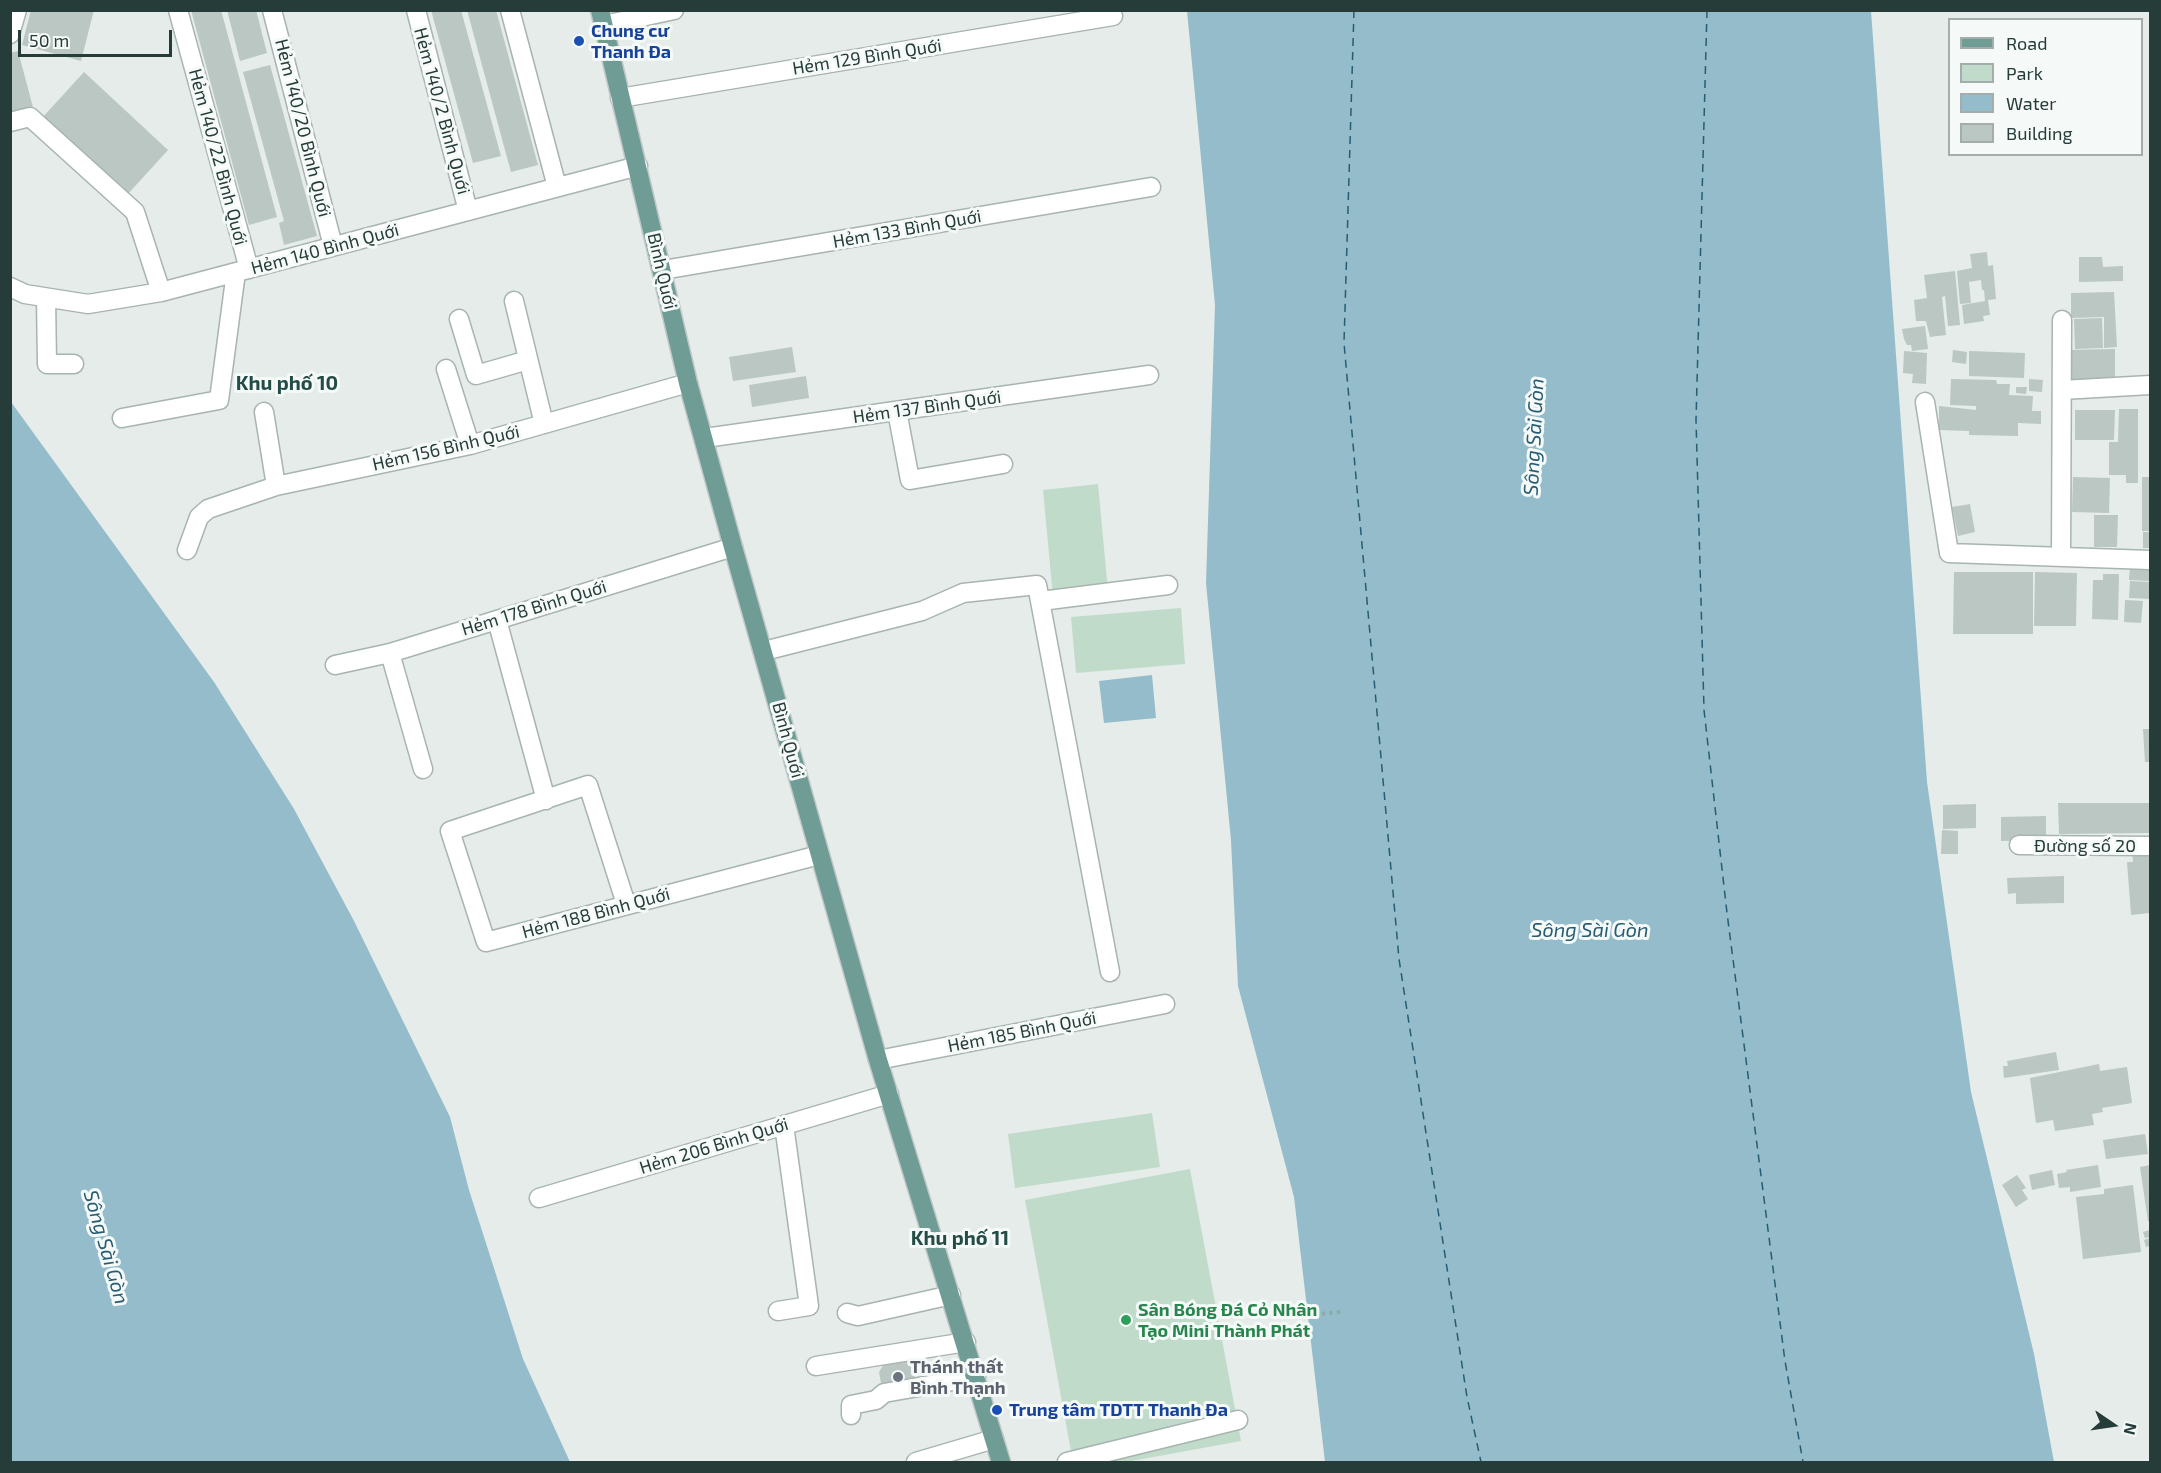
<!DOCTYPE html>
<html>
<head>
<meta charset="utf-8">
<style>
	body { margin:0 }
	#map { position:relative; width:2161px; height:1473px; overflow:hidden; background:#e5ecea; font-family:"Exo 2",sans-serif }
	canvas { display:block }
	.frame { position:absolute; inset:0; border:12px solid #263c39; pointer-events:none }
	.legend { position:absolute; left:1948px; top:18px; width:195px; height:138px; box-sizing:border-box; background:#f5f9f8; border:2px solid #a2adac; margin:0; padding:8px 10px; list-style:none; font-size:18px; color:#263c39 }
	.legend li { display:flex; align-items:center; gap:12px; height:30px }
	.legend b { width:30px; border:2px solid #a2adac }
	.north { position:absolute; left:2083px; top:1395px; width:60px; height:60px; -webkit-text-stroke:4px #f5f9f8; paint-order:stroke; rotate:103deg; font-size:16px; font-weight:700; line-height:24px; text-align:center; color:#263c39 }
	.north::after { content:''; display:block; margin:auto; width:21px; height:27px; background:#263c39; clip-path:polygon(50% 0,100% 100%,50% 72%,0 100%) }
	.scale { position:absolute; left:18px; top:30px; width:154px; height:27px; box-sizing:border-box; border:3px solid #263c39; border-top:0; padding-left:8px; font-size:18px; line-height:21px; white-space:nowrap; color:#263c39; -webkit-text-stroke:4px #f5f9f8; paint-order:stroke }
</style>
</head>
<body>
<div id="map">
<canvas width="2161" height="1473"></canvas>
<div class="frame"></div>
<ul class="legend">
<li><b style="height:8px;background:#6f9d96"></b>Road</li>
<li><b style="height:16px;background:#c1dbcb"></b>Park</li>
<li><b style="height:16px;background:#94bccb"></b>Water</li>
<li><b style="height:16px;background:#bac7c3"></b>Building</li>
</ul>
<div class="north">N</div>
<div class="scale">50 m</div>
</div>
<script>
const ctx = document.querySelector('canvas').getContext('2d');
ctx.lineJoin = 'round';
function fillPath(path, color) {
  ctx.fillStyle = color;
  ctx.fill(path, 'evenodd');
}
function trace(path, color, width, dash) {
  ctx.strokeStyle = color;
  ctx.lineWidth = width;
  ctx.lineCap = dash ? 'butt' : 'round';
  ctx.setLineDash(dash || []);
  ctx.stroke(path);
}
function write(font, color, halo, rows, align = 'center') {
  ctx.font = font + ' "Exo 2",sans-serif';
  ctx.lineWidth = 6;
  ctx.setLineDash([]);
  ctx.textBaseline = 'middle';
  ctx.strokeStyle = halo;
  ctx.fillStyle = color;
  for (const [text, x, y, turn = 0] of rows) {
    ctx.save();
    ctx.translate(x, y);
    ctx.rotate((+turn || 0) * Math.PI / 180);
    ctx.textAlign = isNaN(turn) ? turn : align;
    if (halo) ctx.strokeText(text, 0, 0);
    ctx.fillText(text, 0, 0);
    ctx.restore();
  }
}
fillPath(new Path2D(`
	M1098,484l10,107 -55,6 -10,-107z
	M1181,608l4,56 -109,9 -5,-56z
	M1152,1113l8,54 -145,21 -7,-54z
	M1190,1169l51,272 -115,21h-53l-48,-262z`), '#c1dbcb');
fillPath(new Path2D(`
	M1187,11h684l56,771 44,310 63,262 20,108h-729l-31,-265 -56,-211 -7,-146 -25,-257 9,-278z
	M11,402l203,280 80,127 60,112 96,196 19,73 54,169 47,103h-559z
	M1152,675l4,43 -52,5 -5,-42z`), '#94bccb');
trace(new Path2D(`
	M1354,10l-10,333 55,616 68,438 14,65
	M1707,10l-11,410 8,290 23,203 58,448 18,101`), '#275d72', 1.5, [8, 6]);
fillPath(new Path2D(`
	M31,10h63l-13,51 -59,-16z
	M191,10h30l56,207 -28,8z
	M227,10h29l11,43 -27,8z
	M431,10h30l40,146 -28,7z
	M467,10h29l42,155 -27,7z
	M18,51l16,60 -24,6v-64z
	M270,65l47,171 -33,9 -5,-22 5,-2 -41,-149z
	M84,72l84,78 -42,46 -84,-78z
	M1987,252l1,14 5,-1 3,34 -8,1 2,15 -7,1 1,5 -20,3 -2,-19 23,-4 -1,-11h-2l-1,-10 -12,2 2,21 -11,1 -3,-33 15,-3 -2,-14z
	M2079,257h23l1,10 20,-1v15l-44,1z
	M1955,271l5,54 -12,1 -3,-30 -3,1 4,38 -16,2 -4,-16h-10l-2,-21 13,-2 -3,-23z
	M2114,292l3,55 -13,1v-31l-33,1v-25z
	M2102,318l1,30 -28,1 -1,-30z
	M1925,326l3,23 -16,2 -1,-6h-4l-3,-6 -2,-10z
	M792,347l4,25 -63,9 -4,-24z
	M2115,349v35l-50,1v-35z
	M1953,350l14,2 -1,12 -14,-2z
	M1904,351l23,2 -1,31 -14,-1 1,-9 -10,-1z
	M1969,351l56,2 -1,25 -55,-2z
	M806,376l3,22 -57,9 -3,-22z
	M1951,379l45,1 1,4h13l-1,11 24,1 -1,15h9v13l-23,-1v13l-49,-1v-4l-30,-1v-24l37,4v-4l-26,-1z
	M2029,379l14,1 -1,12 -13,-1z
	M2016,387h11l-1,7 -10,-1z
	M2119,409h19v74h-12v-8h-17v-33h9z
	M2075,410h40l-1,30h-39z
	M2073,477l37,1 -1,35 -37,-1z
	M2142,477h8v54h-8z
	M1970,504l5,28 -17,4 -6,-29z
	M2094,515h24l-1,32h-23z
	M2143,532h7v16h-7z
	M2130,565l20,1v15l-21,-1z
	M1954,572h79v62h-80z
	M2035,572l42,1 -1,53h-42z
	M2103,574h16l-1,46 -26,-1 1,-39h10z
	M2130,581l20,1v17l-21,-1z
	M2125,600l18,1 -2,22 -17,-1z
	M2143,729h7v33h-5z
	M2058,803h92v30l-91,1z
	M1976,804v24l-33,1v-24z
	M2046,816v24l-45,1v-24z
	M1942,830l16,1v23h-17z
	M2150,851v62l-19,2 -4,-53h6l-1,-10z
	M2064,876v27l-48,1v-11l-8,1 -1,-16z
	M2056,1052l3,18 -55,8 -1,-12h5l-1,-5z
	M2099,1064l1,7 27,-4 5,36 -30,5 1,4 -11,2 2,11 -39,6 -2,-11 -17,3 -6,-45z
	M2145,1134l3,20 -42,5 -3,-19z
	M2098,1165l3,22 -31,5v-5l-11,1 -2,-14 10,-2 -1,-2z
	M2150,1165v56h-2l-8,-54z
	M2052,1170l3,15 -23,5 -3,-15z
	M2017,1175l9,13 -4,2 6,9 -12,8 -14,-22z
	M2133,1185l8,67 -58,7 -7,-62 28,-3v-5z
	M2150,1230v7l-5,1 -2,-6z
	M2150,1238v8l-4,1 -2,-7z
	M910,1356l6,27 -25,6 -10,-6 -2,-11 6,-10z`), '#bac7c3');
const minor = new Path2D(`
	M178,10l71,259
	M272,10l61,236
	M416,10l52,201
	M510,10l47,177
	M604,25l70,-15
	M10,34l7,-24
	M620,98l493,-82
	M10,122l20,-5 105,95 26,80
	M663,270l488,-83
	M10,287l15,7 63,10 73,-12 477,-126
	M46,298l1,66h27
	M514,301l30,123
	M459,319l17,56 52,-15
	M446,369l24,76
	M2062,390l88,-5
	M1925,402l24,151 201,7
	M897,411l13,69 93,-16
	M264,412l12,74 194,-41 218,-62
	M122,418l97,-18 17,-128
	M705,438l444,-63
	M187,550l12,-33 9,-8 68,-23
	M2061,557l1,-237
	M1041,601l127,-16
	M497,620l49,180
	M764,651l158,-40 41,-18 74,-8 73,387
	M390,653l33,116
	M335,665l55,-12 343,-106
	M2019,845l131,1
	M626,904l-38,-119 -138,46 36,111 333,-87
	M878,1060l287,-56
	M539,1198l350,-104
	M778,1311l31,-5 -25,-181
	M847,1313l11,3 93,-21
	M816,1366l150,-24
	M851,1415v-10l25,-5 8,-7 92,-16
	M916,1462l78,-23
	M1067,1462l171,-42`);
const major = new Path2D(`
	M600,10l88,373 45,164 145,513 123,402`);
trace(minor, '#a8b4b1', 21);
trace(major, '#c2c8c8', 21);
trace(new Path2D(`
	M1307,1315l33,-3`), '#89aca5', 4, [3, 4.5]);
trace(minor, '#fff', 18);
trace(major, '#6f9d96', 18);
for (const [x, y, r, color] of [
	[579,41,6,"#1a4fb4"],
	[1126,1320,6,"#2e9e5b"],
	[898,1377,6,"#6b7280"],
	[997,1410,6,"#1a4fb4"]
]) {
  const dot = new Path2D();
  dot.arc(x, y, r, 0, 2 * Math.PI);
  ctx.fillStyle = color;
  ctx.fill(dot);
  trace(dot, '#f5f9f8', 2);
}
write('bold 18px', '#164399', '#f5f9f8', [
	["Chung cư",591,31],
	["Thanh Đa",591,52],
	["Trung tâm TDTT Thanh Đa",1009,1410]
], 'left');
write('18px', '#263c39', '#f5f9f8', [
	["Hẻm 129 Bình Quới",867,57,-9],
	["Hẻm 140/2 Bình Quới",442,111,75],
	["Hẻm 140/20 Bình Quới",303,128,76],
	["Hẻm 140/22 Bình Quới",218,157,75],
	["Hẻm 133 Bình Quới",907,229,-10],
	["Hẻm 140 Bình Quới",325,249,-15],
	["Bình Quới",662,271,77],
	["Hẻm 137 Bình Quới",927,407,-8],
	["Hẻm 156 Bình Quới",446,448,-13],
	["Hẻm 178 Bình Quới",534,608,-17],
	["Bình Quới",788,740,75],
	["Đường số 20",2085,846],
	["Hẻm 188 Bình Quới",596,913,-15],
	["Hẻm 185 Bình Quới",1022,1032,-11],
	["Hẻm 206 Bình Quới",714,1146,-17]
]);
write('bold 18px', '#27864d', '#f5f9f8', [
	["Sân Bóng Đá Cỏ Nhân",1138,1310],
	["Tạo Mini Thành Phát",1138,1331]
], 'left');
write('bold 18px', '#5b616d', '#f5f9f8', [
	["Thánh thất",910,1367],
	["Bình Thạnh",910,1388]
], 'left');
write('bold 20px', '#244c47', '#f5f9f8', [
	["Khu phố 10",287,383],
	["Khu phố 11",960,1238]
]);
write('italic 20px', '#275d72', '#f5f9f8', [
	["Sông Sài Gòn",1534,437,-87],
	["Sông Sài Gòn",1590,930],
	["Sông Sài Gòn",106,1247,74]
]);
</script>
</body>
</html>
